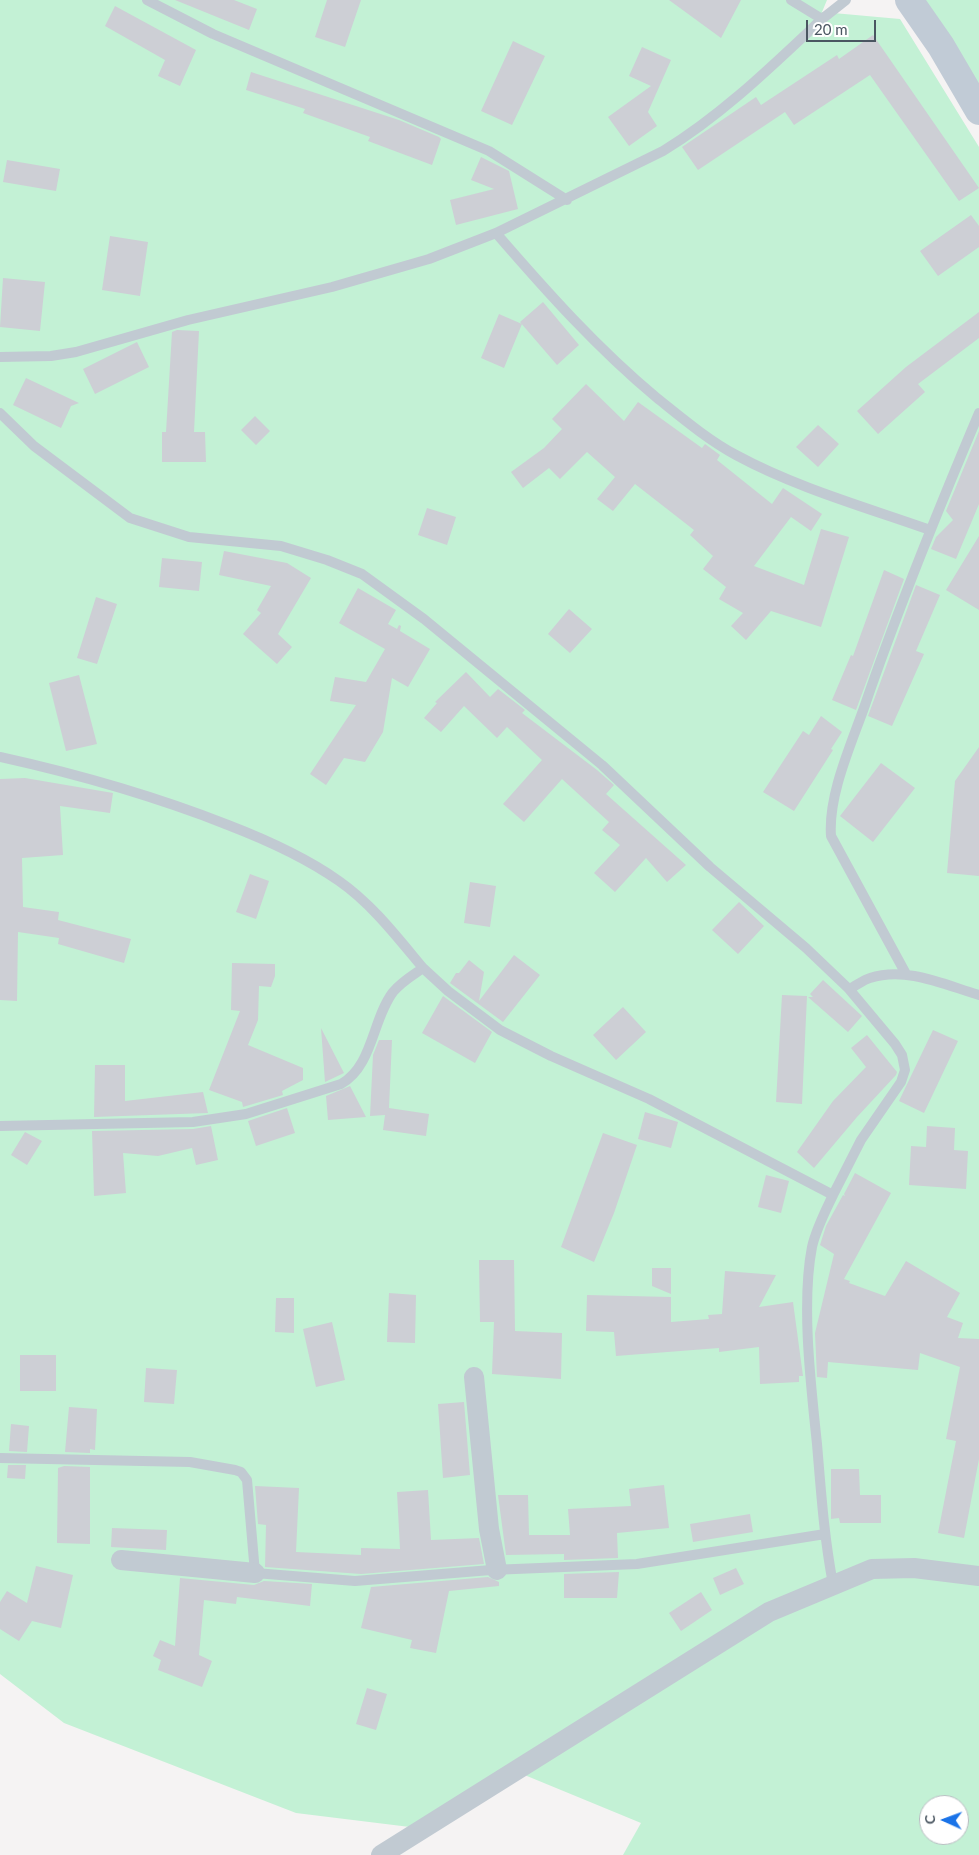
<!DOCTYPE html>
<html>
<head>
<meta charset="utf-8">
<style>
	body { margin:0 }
	#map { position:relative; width:979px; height:1855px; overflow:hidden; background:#f5f3f3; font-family:Lato,sans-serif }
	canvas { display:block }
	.north { position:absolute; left:919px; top:1795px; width:50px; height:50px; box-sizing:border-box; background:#fff; border:1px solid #b7bbc0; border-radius:50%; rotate:272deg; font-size:14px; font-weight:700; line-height:20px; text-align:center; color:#4a5661 }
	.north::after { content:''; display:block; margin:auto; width:18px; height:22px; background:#1a73e8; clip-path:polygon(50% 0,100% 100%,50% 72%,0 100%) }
	.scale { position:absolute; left:806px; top:20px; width:70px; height:22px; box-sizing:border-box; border:2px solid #4a5661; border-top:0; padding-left:6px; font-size:15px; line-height:18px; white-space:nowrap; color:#4a5661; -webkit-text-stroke:4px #fff; paint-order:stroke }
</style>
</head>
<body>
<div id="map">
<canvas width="979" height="1855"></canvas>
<div class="north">С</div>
<div class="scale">20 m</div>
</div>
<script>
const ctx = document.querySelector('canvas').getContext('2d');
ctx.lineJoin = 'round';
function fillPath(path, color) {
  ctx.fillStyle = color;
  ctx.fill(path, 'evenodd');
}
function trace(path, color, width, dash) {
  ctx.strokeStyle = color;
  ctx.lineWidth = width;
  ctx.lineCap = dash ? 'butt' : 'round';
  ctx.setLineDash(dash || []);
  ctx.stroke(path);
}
fillPath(new Path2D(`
	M0,0h827l-5,12 78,7 79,128v1708h-356l18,-32 -131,-54 -92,59 -122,-15 -232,-90 -64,-49zM929,1805h30v30h-30z
	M916,0h63v93z`), '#c3f1d5');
fillPath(new Path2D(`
	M175,0h59l23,9 -8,21z
	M327,0h34l-16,47 -30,-10z
	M669,0h72l-20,38z
	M115,6l81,44 -16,36 -22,-10 7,-16 -60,-34z
	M873,35l106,153 -20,13 -89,-126 -76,50 -9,-13 -87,58 -16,-23 74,-50 5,8 76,-50 2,4z
	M513,41l32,15 -33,69 -31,-14z
	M642,47l29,13 -23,52 9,14 -28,20 -21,-29 43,-31 -22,-10z
	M251,72l148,48 40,17 2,2 -9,26 -64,-24 2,-4 -67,-24 2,-4 -59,-19z
	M481,157l28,14 9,38 -62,16 -6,-25 44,-11 -23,-9z
	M7,160l53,9 -4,22 -53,-9z
	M971,215l8,11v21l-41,29 -18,-25z
	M110,236l38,6 -8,54 -38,-6z
	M3,278l42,4 -5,49 -40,-4z
	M543,302l36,43 -22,20 -37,-43z
	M979,312v26l-61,46 7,8 -47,42 -21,-23 49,-44z
	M499,314l23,10 -18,44 -23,-10z
	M177,330l22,1 -5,101h11l1,30h-44v-30h4l6,-100z
	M137,342l12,25 -54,27 -12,-25z
	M26,378l53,25 -8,3 -10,22 -48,-23z
	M586,384l38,37 14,-19 64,46 3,-4 15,11 -3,5 55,44 11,-16 39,26 -11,17 -20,-14 -37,49 50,19 17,-56 28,8 -28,90 -50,-16 -25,29 -15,-14 12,-13 -24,-14 7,-12 -23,-18 10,-13 -23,-21 4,-5 -59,-46 -22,27 -16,-12 18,-22 -28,-25 -27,27 -11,-11 -26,20 -12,-16 33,-24 18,-19 -10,-10z
	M255,416l15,15 -14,14 -15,-15z
	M818,425l21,19 -21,23 -22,-20z
	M979,431v73l-23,55 -25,-10 5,-12 17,-17 -7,-9z
	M427,508l29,9 -9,28 -29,-10z
	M979,536v74l-33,-20z
	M224,551l63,12 24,15 -33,56 14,13 -15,17 -34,-30 18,-21 -4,-3 14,-24 -52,-11z
	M162,558l40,4 -3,29 -40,-4z
	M884,570l20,9 -48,131 -24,-10 19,-45 2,1z
	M916,585l24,10 -24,56 8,3 -32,72 -24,-10z
	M358,588l38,22 -8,14 9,5 2,-4 2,1 -1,5 30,18 -22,38 -16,-9 -9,54 -18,30 -21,-4 -18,27 -16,-11 46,-69 -26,-4 5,-24 31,5 19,-33 -46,-26z
	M96,597l21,7 -20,60 -20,-6z
	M569,609l23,20 -22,24 -22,-19z
	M466,672l24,25 8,-8 27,21 -3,3 75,57 17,15 -8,9 80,71 -19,17 -21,-24 -31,34 -21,-19 26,-28 -18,-15 7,-8 -47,-43 -38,43 -21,-18 39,-44 -35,-33 -10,11 -33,-32 -23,26 -17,-14 13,-15 -2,-1z
	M79,675l18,69 -31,7 -17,-68z
	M821,716l21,16 -11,17 2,1 -39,61 -31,-19 40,-61 6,4z
	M979,747v129l-32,-3 8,-92z
	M881,763l34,25 -42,54 -33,-26z
	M25,778l88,15 -3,20 -50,-7 3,49 -41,3 1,49 36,5 -1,8 73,19 -7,24 -66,-19 1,-6 -41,-6 -1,69 -17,-1v-221z
	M250,874l19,7 -13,38 -20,-7z
	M470,882l26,4 -6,41 -26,-4z
	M739,902l25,24 -26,28 -26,-24z
	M514,955l26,20 -37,47 -53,-39 6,-10h3l10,-13 15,12 -5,29z
	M232,963l43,1v12l-4,11 -12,-1 -1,34 -10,25 55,23v12l-21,11 1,4 -40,12 -1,-5 -33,-12 31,-79 -9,-1z
	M823,980l39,36 -14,16 -40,-35h5l-3,-3z
	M782,995l25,1 -5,108 -26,-2z
	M443,996l49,36 -17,31 -53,-30z
	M623,1007l23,25 -30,28 -23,-25z
	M321,1028l23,45 -19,9z
	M933,1030l25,11 -34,72 -25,-12z
	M867,1035l30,37 -1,3 -39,42 -43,51 -17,-16 36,-51 33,-34 -15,-19z
	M379,1040h13l-3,68 40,6 -3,22 -43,-6 2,-15 -15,1 3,-61z
	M95,1065h30v36l78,-9 5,21 -114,4z
	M350,1086l16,31 -38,3 -2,-24z
	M287,1108l8,25 -39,13 -8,-25z
	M645,1112l33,10 -7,26 -33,-9z
	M211,1126l7,34 -22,5 -4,-17 -34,8 -35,-3 3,40 -32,3 -2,-65 101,-2z
	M927,1126l28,2 -1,22 14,1 -2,38 -57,-4 2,-39 15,1z
	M25,1132l17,9 -15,24 -16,-10z
	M603,1133l34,12 -23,68 -20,49 -33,-15z
	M855,1173l36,20 -47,86 6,2 -1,2 36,13 21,-35 54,32 -13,24 16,6 -5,15 21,1v120l-15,79 -26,-5 18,-92 -10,-2 14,-72 -40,-14 -2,17 -90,-8 -1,16 -10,-1 -2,-44 19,-79 -14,-9 6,-19 17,-31 2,1 -1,-2z
	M766,1175l23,6 -8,32 -23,-6z
	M479,1260h35l1,71 47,2 -1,46 -69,-5 2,-52h-14z
	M652,1268h19v26l-19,-8z
	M725,1271l51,4 -17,32 34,-5 10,74h-4v6l-39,2 -1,-37 -40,5v-4l-103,8 -2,-24 -28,-1 1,-36 84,2v25l38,-3 -1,-4 14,-1z
	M389,1293l27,2 -1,48 -28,-1z
	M276,1298h18v35l-19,-1z
	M332,1322l13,58 -29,7 -13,-58z
	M20,1355h36v36h-36z
	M146,1368l31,2 -3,34 -30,-2z
	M464,1402l6,73 -27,3 -5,-74z
	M69,1407l28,2 -2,41 -5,-1v4l-25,-1z
	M11,1424l18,2 -2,26 -18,-1z
	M8,1465h18l-1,14 -18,-1z
	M64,1466l26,1v77l-33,-1 1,-75z
	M831,1469h28l1,26h21v28h-41l-1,-5 -8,1z
	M664,1485l5,43 -52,5 1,25 -54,2v-6l-58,1 -8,-60h30l1,40h41l-2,-26 63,-3 -2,-17z
	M255,1486l44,2 -3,64 65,3v-7l39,1 -3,-57 31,-2 3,50 48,-2 5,26 -123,10 -96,-7 1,-42 -8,-1z
	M750,1514l3,18 -60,10 -3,-18z
	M112,1528l55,2 -1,20 -55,-3z
	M36,1566l37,9 -12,53 -29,-7 -13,20 -19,-12v-27l7,-11 20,12z
	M736,1568l8,16 -24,11 -7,-17z
	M619,1572l-2,26h-53v-24z
	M488,1577l11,5v4l-50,5 -13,62 -26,-5 2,-8 -51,-12 10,-41z
	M180,1578l74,7 10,-4 48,3 -2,22 -73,-9 -1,7 -32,-4 -5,55 13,6 -10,26 -44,-17 3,-10 -8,-4 7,-16 15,6z
	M701,1592l11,18 -31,21 -12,-18z
	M367,1688l20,6 -11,36 -20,-6z`), '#cdcfd5');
trace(new Path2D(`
	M147,0l66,34 276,117 78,49
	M791,0l31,19 24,-19
	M496,233c51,59 101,115 161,165 25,20 51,42 79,57 61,33 129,52 194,75
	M0,357l51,-1 25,-4 112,-32 144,-33 97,-28 67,-26 167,-82c59,-36 109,-85 159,-132
	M0,413l34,33 96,72 59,19 92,9 46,14 35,14 62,45 178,146 108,102 96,81 43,41 46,55 7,11 3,15 -4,12 -40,58 -28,55
	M0,757c77,17 154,39 228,68 39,15 77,32 111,56 33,23 58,56 84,87
	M906,974l-75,-138c-3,-41 20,-91 34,-131 34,-99 73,-195 114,-292
	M849,989c7,-3 14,-9 21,-11 36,-12 75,7 109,17
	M0,1126l193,-4 53,-8 95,-30c32,-18 31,-64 52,-92 8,-10 20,-17 30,-24l25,23 52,39 51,26 98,43 184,96c-8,17 -17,34 -21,52 -11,57 -1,139 5,197 4,47 7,93 16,140
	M0,1458l190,4 45,8 6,2 6,8 8,93 100,8 136,-11 146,-6 188,-30`), '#c1cad2', 10);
trace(new Path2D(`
	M474,1377l15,152 8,41
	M121,1560l134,13
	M381,1855l388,-243 103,-43 42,-1 65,8`), '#c1cad2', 20);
trace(new Path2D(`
	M909,0l32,46 38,65`), '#c1cbd6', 28);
</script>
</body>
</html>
